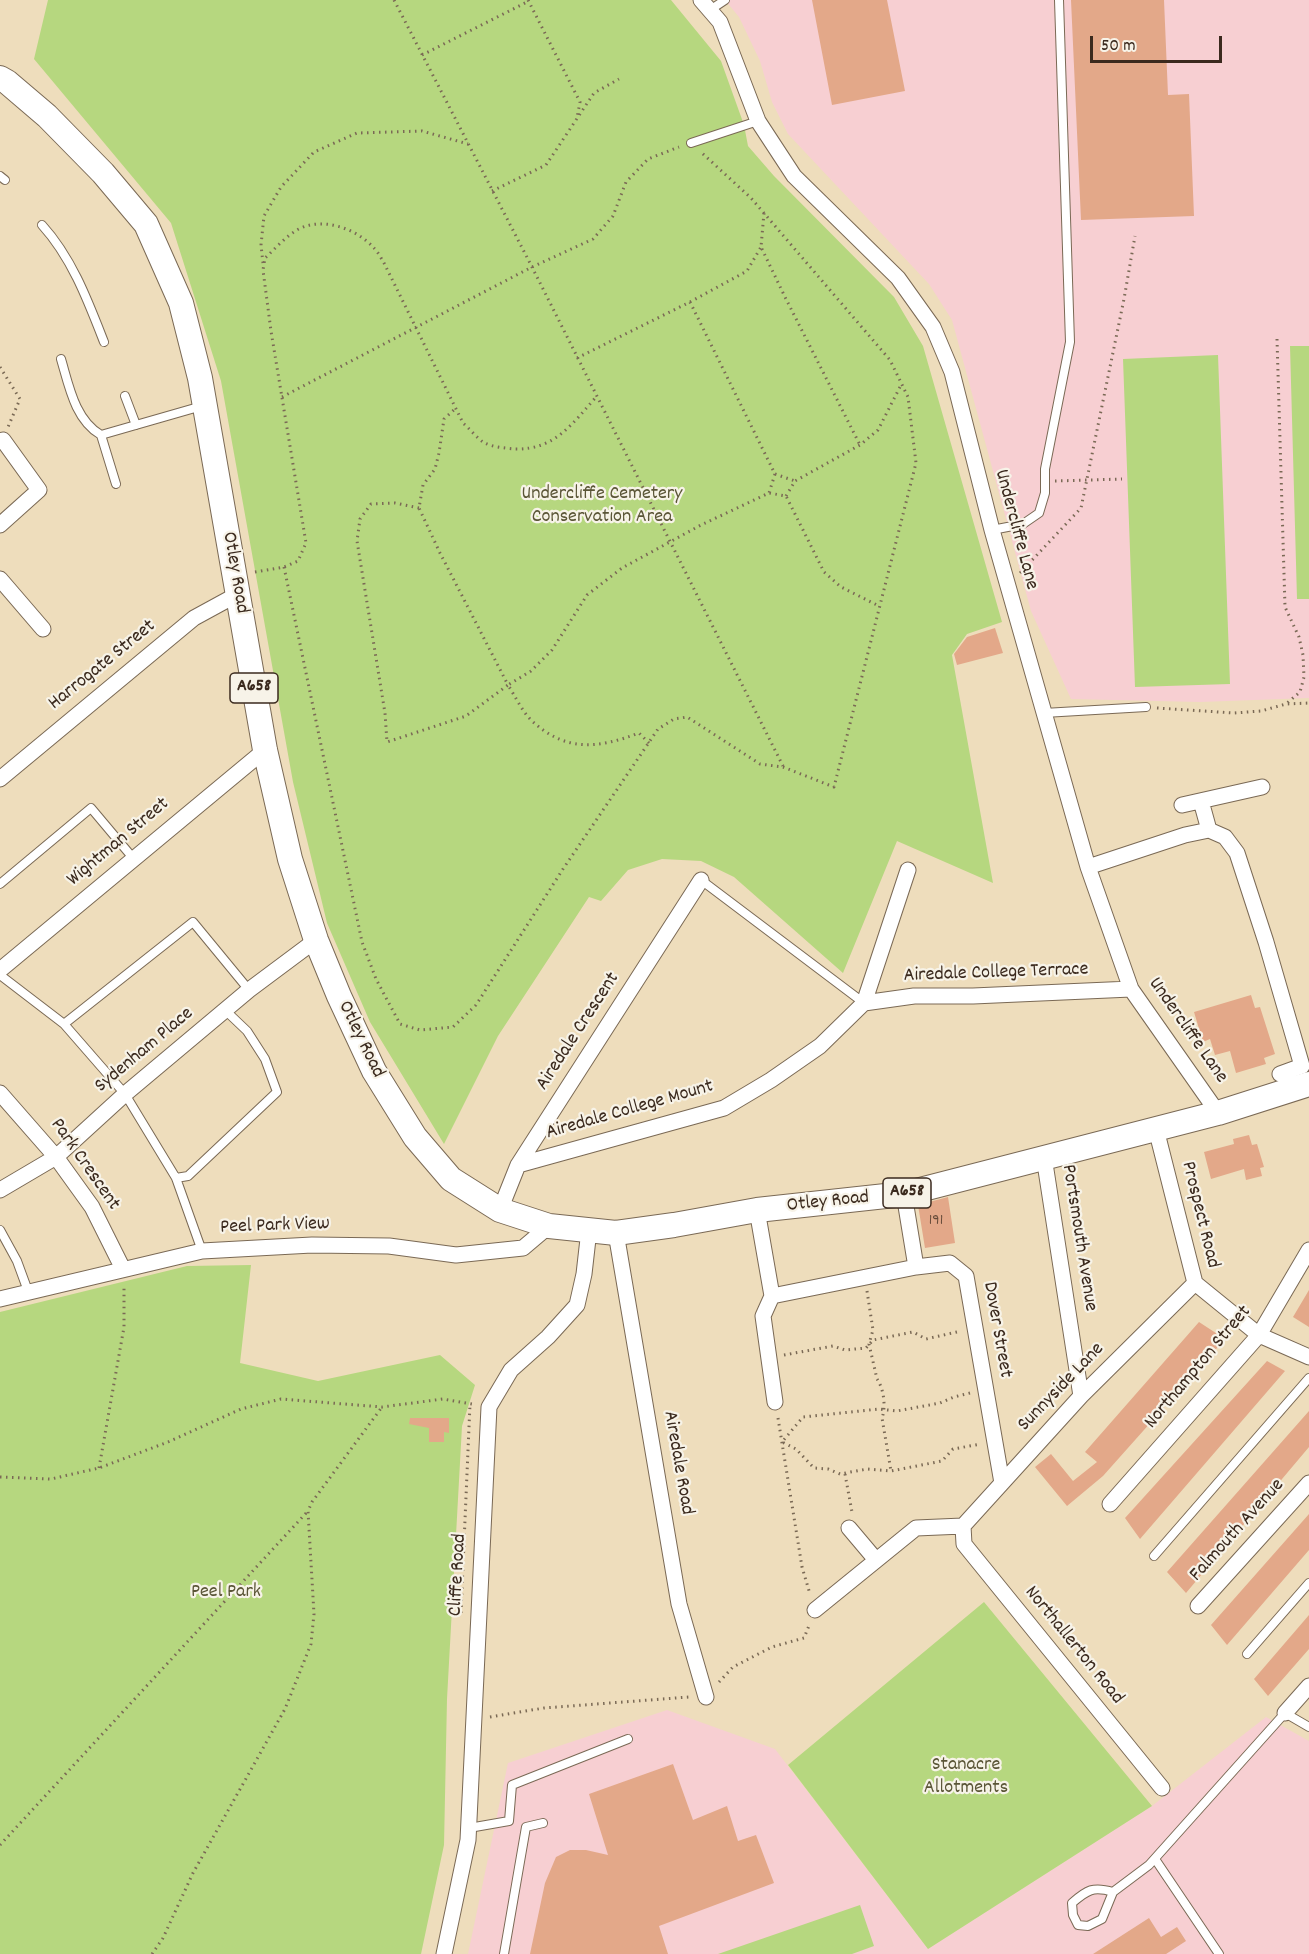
<!DOCTYPE html>
<html>
<head>
<meta charset="utf-8">
<style>
	body { margin:0 }
	#map { position:relative; width:1309px; height:1954px; overflow:hidden; background:#eeddbc; font-family:Dekko,sans-serif }
	canvas { display:block }
	.scale { position:absolute; left:1090px; top:36px; width:132px; height:27px; box-sizing:border-box; border:3px solid #3b2a1e; border-top:0; padding-left:8px; font-size:18px; line-height:21px; white-space:nowrap; color:#3b2a1e; -webkit-text-stroke:4px #f7f3e8; paint-order:stroke }
</style>
</head>
<body>
<div id="map">
<canvas width="1309" height="1954"></canvas>
<div class="scale">50 m</div>
</div>
<script>
const ctx = document.querySelector('canvas').getContext('2d');
ctx.lineJoin = 'round';
function fillPath(path, color) {
  ctx.fillStyle = color;
  ctx.fill(path, 'evenodd');
}
function trace(path, color, width, dash) {
  ctx.strokeStyle = color;
  ctx.lineWidth = width;
  ctx.lineCap = dash ? 'butt' : 'round';
  ctx.setLineDash(dash || []);
  ctx.stroke(path);
}
function write(font, color, halo, rows, align = 'center') {
  ctx.font = font + ' Dekko,sans-serif';
  ctx.lineWidth = 4.5;
  ctx.setLineDash([]);
  ctx.textBaseline = 'middle';
  ctx.strokeStyle = halo;
  ctx.fillStyle = color;
  for (const [text, x, y, turn = 0] of rows) {
    ctx.save();
    ctx.translate(x, y);
    ctx.rotate((+turn || 0) * Math.PI / 180);
    ctx.textAlign = isNaN(turn) ? turn : align;
    if (halo) ctx.strokeText(text, 0, 0);
    ctx.fillText(text, 0, 0);
    ctx.restore();
  }
}
fillPath(new Path2D(`
	M725,0h584v698l-109,4 -129,-3 -40,-88 -79,-291 -23,-36 -141,-150 -16,-32 -12,-41 -21,-44z
	M667,1710l108,39 153,200 224,-143 114,-89 43,24v213h-841l40,-191z`), '#f7cfd2');
fillPath(new Path2D(`
	M48,0h623l50,61 23,64 4,21 26,30 120,121 29,49 79,276 -35,12 -15,21 41,228 -96,-42 -54,132 -109,-96 -33,-16 -39,-2 -34,11 -27,31 -12,-4 -91,139 -54,108 -74,-122 -43,-99 -34,-141 -72,-401 -50,-158 -137,-164z
	M1290,346h19v253h-12z
	M1218,355l12,329 -95,3 -12,-328z
	M251,1265l-11,98 78,18 122,-26 35,30 -13,41 -15,273 -3,146 -23,109h-421v-642l187,-46z
	M984,1602l168,204 -224,143 -140,-184z
	M860,1905l14,41 -22,8h-134z`), '#b6d77f');
fillPath(new Path2D(`
	M812,0h75l18,91 -73,14z
	M1071,0h93l4,95 21,-1 5,122 -113,4z
	M995,628l8,25 -46,12 -3,-11 13,-17z
	M1251,995l4,13 5,-1 15,47 -11,4 2,6 -30,9 -6,-22 -15,4 -5,-16 -7,3 -9,-30z
	M1249,1135l3,10 5,-1 7,23 -4,1 2,8 -16,4 -2,-11 -33,10 -7,-27 30,-8 -1,-5z
	M948,1197l7,46 -30,5 -7,-43z
	M1309,1290v37l-16,-10z
	M1199,1322l26,17 -122,137 -36,30 -32,-39 16,-13 22,27 24,-19 -12,-10z
	M1267,1361l18,10 -145,168 -15,-21z
	M1309,1411v36l-123,146 -19,-21z
	M410,1418h39v15l-5,-1v10h-15v-14l-20,-4z
	M1309,1514v36l-82,95 -16,-20z
	M1309,1615v34l-41,47 -14,-17z
	M673,1764l20,56 34,-14 11,35 18,-6 18,48 -115,43 9,28h-138l15,-71 11,-26 14,-7h16l22,5 -19,-61z
	M1149,1918l12,19 16,-10 9,14 -20,13h-73z`), '#e3a889');
const lane = new Path2D(`
	M710,10l15,-10
	M691,143l67,-22
	M0,176l5,4
	M42,225c30,33 46,76 62,117
	M61,359c8,27 14,61 40,76l101,-29
	M125,396l11,29
	M101,435l15,49
	M992,530l31,-6 16,-11 6,-20v-24l25,-127 -11,-342
	M1044,713l102,-6
	M701,880l163,123
	M0,884l91,-76 42,50
	M0,975l64,49 61,70 51,84 26,73
	M64,1024l129,-102 56,68
	M176,1178l12,-2 89,-84 -12,-33 -18,-28 -21,-20
	M0,1230l17,31 11,30
	M1154,1556l155,-178
	M1247,1654l62,-71
	M469,1828l40,-7 3,-36 116,-46
	M1155,1859l64,95
	M1113,1892c-20,-6 -26,-2 -41,11l1,12 5,10 10,1 14,-7 11,-27 36,-27 136,-152 24,14
	M504,1954l22,-127 17,-4`);
const street = new Path2D(`
	M701,0l19,22 38,99 36,55 104,102 35,49 19,45 40,158 96,337 43,122 87,124
	M0,525l39,-35 -36,-50
	M0,579l43,50
	M0,779l194,-161 44,-24
	M1201,801l8,29
	M1182,805l80,-18
	M1088,867l97,-32 24,-5 16,7 12,16 29,89 36,124 -22,8
	M0,970l265,-220
	M864,1003l50,-7h59l158,-7
	M0,1093l56,64 36,50 31,62
	M1156,1129l39,154 64,52 50,22
	M1044,1157l37,239
	M518,1165l206,-57 47,-28 49,-34 44,-43 44,-133
	M0,1190l56,-33 69,-63 124,-104 67,-50
	M904,1194l12,73
	M500,1210l18,-45 183,-285
	M757,1210l15,86 -9,20 12,86
	M616,1233l63,371 27,93
	M772,1296l144,-29 34,-4 16,13 36,207
	M0,1299l202,-48 110,-6 77,1 67,9 67,-7 26,-22
	M1110,1504l149,-169 50,-85
	M963,1526l118,-130 114,-113
	M963,1526l1,18 198,244
	M849,1528l27,32
	M1198,1606l111,-123
	M815,1610l101,-82 47,-2
	M1285,1713l24,-27
	M444,1954l24,-114 21,-433 22,-37 37,-33 29,-32 7,-31 5,-44`);
const primary = new Path2D(`
	M0,78l7,4 40,34 56,57 43,51 35,79 19,75 65,372 25,109 26,81 23,56 35,75 41,66 36,42 49,31 49,16 67,7 58,-8 83,-15 147,-16 314,-81 91,-29`);
trace(lane, '#7a6955', 10);
trace(street, '#7a6955', 17);
trace(primary, '#7a6955', 26);
trace(new Path2D(`
	M394,0l138,267 251,499
	M528,0l52,102 -3,16
	M422,55l107,-54
	M492,191l54,-26 48,-72 25,-14
	M764,213l-3,34 24,50 75,148
	M263,263l-2,-18 3,-29 17,-29 33,-35 43,-19 65,-2 46,13
	M690,302l57,-31 14,-24
	M1277,339l8,268 14,30 4,18 1,22 -4,15 -14,12
	M577,358l113,-56 85,172 -6,19
	M0,367l20,32 -12,28
	M282,397l250,-130 61,-28 20,-23 13,-34 22,-23 31,-12
	M775,474l20,7
	M1055,481l67,-2
	M786,496l9,-15 65,-36 18,-15 23,-45
	M419,508l-24,-5 -24,1 -11,15 -3,22 28,172 2,29 79,-26 42,-31 -68,-132 -21,-45 4,-23 12,-16 4,-16 5,-34 12,-11
	M284,567l78,375 14,37 24,45 20,6 33,-3 23,-22 87,-136 95,-140 16,-10 13,-2 73,47 23,3 51,20 82,-324 -8,-66 -18,-37 -139,-162 -49,-45
	M255,572l29,-5 14,-6 8,-18 -35,-212 -8,-61 2,-12c10,-9 20,-21 32,-28 24,-14 59,-2 77,18 4,4 7,10 10,15l79,160c7,6 13,14 20,19 8,5 22,6 32,7 40,1 57,-25 82,-53
	M1020,573l61,-65 43,-209 11,-63
	M1157,708l77,5 27,-2 25,-7 23,-1
	M649,743l-10,-10c-42,16 -74,19 -108,-13 -9,-9 -16,-24 -23,-35l23,-14 21,-21 35,-55 35,-27 79,-43 68,-32 17,3 38,76 17,15 38,19
	M867,1291l6,39 -4,14 8,35c7,10 9,28 5,39l9,53
	M784,1355l49,-9 12,4 21,-2 7,-8 40,-8 13,7 35,-8
	M970,1393l-16,4 -14,6 -43,8 -18,-2 -76,8 -21,25 14,7 18,19 14,1 12,5 27,-5 24,2 51,-10 11,-12 28,-5
	M778,1418l24,149 8,27
	M99,1468l25,-141v-41
	M845,1474l7,38
	M0,1477l51,2 48,-11 69,-26 73,-33 40,-10 101,8 61,-8 29,5
	M461,1613l9,-209
	M719,1682l14,-15 39,-20 32,-9 6,-15
	M490,1717l54,-9 145,-11
	M0,1845l308,-334
	M152,1954l11,-16 30,-65 92,-164 26,-65 3,-30 -6,-103 4,-9 70,-95`), '#7a6955', 3, [1.5, 4.5]);
trace(lane, '#fff', 8);
trace(street, '#fff', 15);
trace(primary, '#fff', 24);
write('16px', '#654a39', null, [
	["191",936,1222]
]);
for (const [x, y, w] of [
	[254,688,48],
	[907,1193,48]
]) {
  const box = new Path2D();
  box.roundRect(x - w / 2, y - 15, w, 30, 4.5);
  ctx.fillStyle = '#f7f3e8';
  ctx.fill(box);
  trace(box, '#3b2a1e', 1.5);
}
write('bold 18px', '#3b2a1e', null, [
	["A658",254,688],
	["A658",907,1193]
]);
write('20px', '#5a5536', '#f7f3e8', [
	["Undercliffe Cemetery",602,495],
	["Conservation Area",602,518],
	["Peel Park",226,1593],
	["Stanacre",966,1766],
	["Allotments",966,1789]
]);
write('20px', '#3b2a1e', '#f7f3e8', [
	["Undercliffe Lane",1015,530,75],
	["Otley Road",234,573,80],
	["Harrogate Street",103,666,-39],
	["Wightman Street",119,843,-40],
	["Airedale College Terrace",996,974,-2],
	["Undercliffe Lane",1187,1031,55],
	["Airedale Crescent",579,1032,-57],
	["Otley Road",360,1040,64],
	["Sydenham Place",145,1051,-40],
	["Airedale College Mount",630,1111,-16],
	["Park Crescent",84,1165,55],
	["Otley Road",828,1203,-6],
	["Prospect Road",1199,1215,76],
	["Peel Park View",275,1227,-2],
	["Portsmouth Avenue",1078,1238,81],
	["Dover Street",996,1330,80],
	["Northampton Street",1199,1368,-50],
	["Sunnyside Lane",1062,1388,-46],
	["Airedale Road",677,1463,80],
	["Falmouth Avenue",1238,1531,-48],
	["Cliffe Road",459,1575,-87],
	["Northallerton Road",1073,1646,51]
]);
</script>
</body>
</html>
